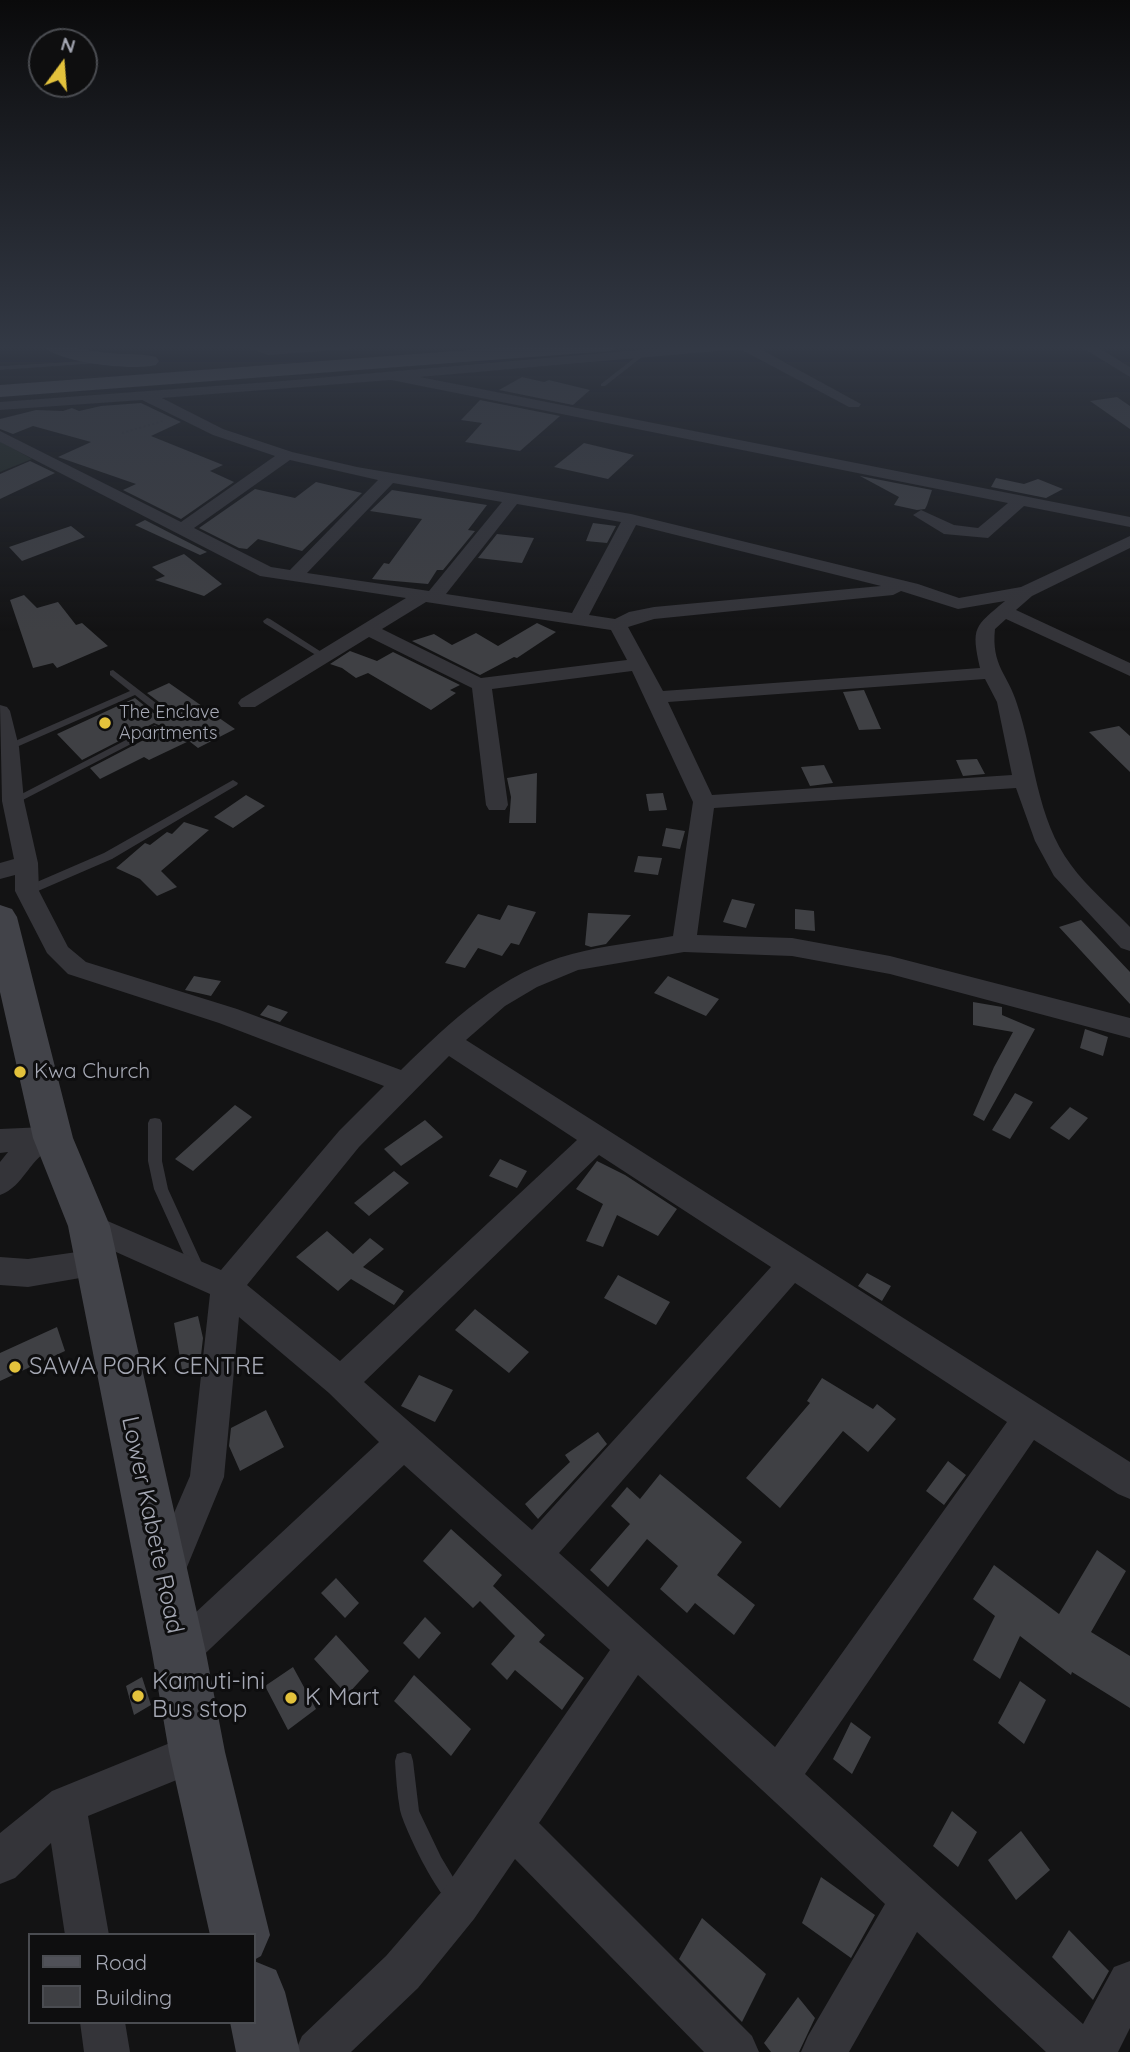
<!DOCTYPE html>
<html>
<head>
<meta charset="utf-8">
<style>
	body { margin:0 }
	#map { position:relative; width:1130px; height:2052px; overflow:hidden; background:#131314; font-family:Quicksand,sans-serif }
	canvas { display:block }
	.legend { position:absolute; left:28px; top:1933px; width:228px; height:91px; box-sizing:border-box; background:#0e0e0f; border:2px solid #4a4c51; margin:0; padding:9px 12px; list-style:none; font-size:21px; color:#a5a8b4 }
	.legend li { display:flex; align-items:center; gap:14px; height:35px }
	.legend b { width:35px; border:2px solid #4a4c51 }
	.north { position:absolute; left:28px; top:28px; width:70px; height:70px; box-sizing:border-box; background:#0e0e0f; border:2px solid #4a4c51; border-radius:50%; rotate:16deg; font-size:19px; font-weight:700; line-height:28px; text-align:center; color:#a5a8b4 }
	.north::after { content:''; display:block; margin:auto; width:24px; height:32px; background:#e3c23c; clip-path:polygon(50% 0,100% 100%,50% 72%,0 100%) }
</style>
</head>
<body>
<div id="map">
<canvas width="1130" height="2052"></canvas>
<ul class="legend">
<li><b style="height:9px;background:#505158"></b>Road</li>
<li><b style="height:19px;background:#3f4044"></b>Building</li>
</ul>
<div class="north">N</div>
</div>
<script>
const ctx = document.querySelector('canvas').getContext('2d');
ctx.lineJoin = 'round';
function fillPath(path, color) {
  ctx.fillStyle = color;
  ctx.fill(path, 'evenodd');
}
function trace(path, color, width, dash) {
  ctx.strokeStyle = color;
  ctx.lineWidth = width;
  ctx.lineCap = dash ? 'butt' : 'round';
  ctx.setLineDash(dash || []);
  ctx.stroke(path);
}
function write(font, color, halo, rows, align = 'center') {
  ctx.font = font + ' Quicksand,sans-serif';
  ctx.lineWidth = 6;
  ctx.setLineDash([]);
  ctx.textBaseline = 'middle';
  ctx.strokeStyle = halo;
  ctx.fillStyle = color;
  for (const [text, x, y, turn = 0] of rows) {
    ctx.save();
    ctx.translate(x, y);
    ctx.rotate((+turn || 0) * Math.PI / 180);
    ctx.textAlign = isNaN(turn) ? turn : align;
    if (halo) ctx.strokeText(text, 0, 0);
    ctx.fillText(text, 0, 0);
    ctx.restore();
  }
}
fillPath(new Path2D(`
	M0,442h1l31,17 -32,13z`), '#1f2721');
fillPath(new Path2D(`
	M522,377l22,5 5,-2 41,10 -17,15 -74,-15z
	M1117,397l13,9v23l-40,-28z
	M480,400l80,16 -40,35 -55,-9 17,-19 -21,-3z
	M141,403l40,19 -30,14 72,29 -13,6 24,11 -53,37 -58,-29 13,-6 -78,-27 33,-15 -58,-16 -20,8 -13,-5v-10l36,-9 27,1 9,-3 7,3 22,-5z
	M584,443l50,12 -26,24 -54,-12z
	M30,461l25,12 -55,26v-25z
	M860,476l72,14 -5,15 -2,4 -8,1 -23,-5 5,-8z
	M996,478l28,6 14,-5 25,10 -17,9 -55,-11z
	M316,482l46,11 -60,58 -44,-12 -11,10 -8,-1 -40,-20 56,-39 40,9z
	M392,490l95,15 -19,25 7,1 -32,39h-6l-9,14 -56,-5 12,-16 5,1 33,-45 -52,-8z
	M145,520l62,32 -7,3 -65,-30z
	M593,523l23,3 -9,17 -21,-2z
	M71,526l14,11 -63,24 -13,-14z
	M497,534l37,4 -12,25 -44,-5z
	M184,554l38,30 -18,12 -49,-16 10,-4 -13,-9z
	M24,595l13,13 21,-6 18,23 6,-2 26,23 -51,22 -4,-5 -20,5 -23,-68z
	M537,623l19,9 -39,26 -3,-1 -34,18 -68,-34 22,-7 18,11 24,-12 22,13z
	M350,651l27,10 16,-9 67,33 -10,5 6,3 -25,17 -63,-37 -12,5 -14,-10 -12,-4z
	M169,683l66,46 -37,19 -9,-7 -40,19 -5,-3 -44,22 -10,-11 69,-36 2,-6 -7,-3 -72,37 -25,-26 78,-36 22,18h10v-8l-20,-15z
	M864,690l17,39 -22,1 -16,-38z
	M1119,726l11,10v36l-41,-40z
	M977,759l8,15 -22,2 -7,-16z
	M824,765l9,18 -23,3 -9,-19z
	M537,773l-1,50h-27l2,-26 -4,-19z
	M663,793l4,17 -18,1 -3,-17z
	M246,795l19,11 -32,22 -19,-11z
	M184,822l25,8 -48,41 16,16 -20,9 -17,-17 -24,-11 29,-25 5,2 17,-13 5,2z
	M666,828l19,3 -5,18 -18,-3z
	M638,856l24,2 -4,17 -24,-3z
	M732,899l23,5 -9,24 -23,-6z
	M508,905l28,7 -17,33 -8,-2 -9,13 -24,-8 -13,20 -20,-5 33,-49 22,6z
	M795,909l19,2 1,20 -20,-2z
	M588,913l43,2 -25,29 -15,3 -6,-2z
	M1081,920l49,52v32l-71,-77z
	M194,976l27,5 -10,15 -26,-6z
	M668,976l51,23 -13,17 -52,-23z
	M973,1002l29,5v8l33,14 -51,92 -11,-6 21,-48 19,-35 -40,-7z
	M268,1005l20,7 -8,10 -20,-7z
	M1085,1029l23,8 -5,19 -23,-8z
	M1015,1093l18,9 -23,37 -18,-9z
	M235,1105l17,12 -59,54 -18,-12z
	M1070,1107l18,11 -19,22 -19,-12z
	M425,1120l18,17 -42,29 -17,-17z
	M500,1159l27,12 -10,17 -28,-12z
	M597,1161l28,14 52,34 -19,27 -41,-21 -14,32 -17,-6 17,-37 -27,-15z
	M394,1171l15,12 -40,33 -15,-13z
	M327,1231l26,23 17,-16 14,11 -21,18 41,24 -10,14 -43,-26 -13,12 -42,-34z
	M867,1273l24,13 -9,15 -24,-15z
	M618,1275l52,27 -14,23 -52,-27z
	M475,1309l54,43 -20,21 -54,-43z
	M198,1316l5,22 -3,26 -18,6 -8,-47z
	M57,1327l8,24 -65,30v-28z
	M419,1375l34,15 -18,32 -34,-16z
	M822,1378l51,31 4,-5 19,15 -28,33 -25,-21 -63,77 -34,-30 64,-75 -3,-2z
	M266,1410l18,37 -44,24 -11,-25 2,-18z
	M598,1432l9,12 -69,75 -13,-15 45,-42 -5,-7z
	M948,1461l18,14 -22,30 -18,-14z
	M660,1474l82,68 -25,33 38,30 -21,30 -39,-32 -8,10 -27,-24 18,-23 -31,-27 -39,48 -18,-17 40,-46 -19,-18 16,-19 13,12z
	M451,1529l51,46 -9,11 52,49 -6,7 45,36 -22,32 -47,-40 -8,10 -16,-16 24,-28 -35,-35 -7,7 -50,-47z
	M1097,1550l29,21 -35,61 39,24v52l-58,-36 -1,3 -51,-39 -20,43 -27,-19 22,-44 -22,-17 21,-34 65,49z
	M336,1578l23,25 -14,15 -24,-25z
	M425,1617l16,16 -22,26 -16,-16z
	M336,1635l33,36 -22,24 -33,-36z
	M293,1667l23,42 -28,21 -23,-44z
	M414,1675l57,54 -20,27 -57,-55z
	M142,1677l9,28 -17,10 -8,-29z
	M1020,1681l26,19 -22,44 -26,-21z
	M851,1722l20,15 -19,37 -19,-15z
	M952,1811l25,21 -19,35 -25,-21z
	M1021,1831l29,39 -34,30 -28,-40z
	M821,1877l54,38 -24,43 -49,-35z
	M702,1918l64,56 -24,48 -63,-63z
	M1069,1930l40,41 -16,29 -41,-43z
	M798,1997l17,21 -16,34h-28l-7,-9z`), '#3f4044');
trace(new Path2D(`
	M122,433l41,-12`), '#3a3b40', 2, [2, 2.5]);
fillPath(new Path2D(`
	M642,352l5,1 -42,33h-4v-2z
	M103,360l1,1 -3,2 -101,7v-4z
	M267,618l3,1 56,36 -1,2h-6l-55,-34 -1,-2z
	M113,670l52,40v4h-6l-24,-19 -123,54h-6v-4l124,-54 -20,-16v-4z
	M155,725l5,3 -2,2 -141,73 -4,1 -5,-3z
	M233,780l5,3 -1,2 -125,74 -81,35h-8l-2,-3 2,-3 81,-35z
	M155,1118l5,1 2,4v38l6,28 38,83 -2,5 -5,1 -5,-1 -40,-88 -6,-28v-38l2,-4z
	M404,1752l7,2 2,7 6,50 22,46 24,40 -3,7 -7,3c-16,-7 -51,-79 -55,-97 -3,-16 -4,-33 -5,-49l2,-7z`), '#343439');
fillPath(new Path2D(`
	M242,345h115l-7,4 -82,6z
	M696,345h57l108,59 -2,3h-10l-109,-58 -320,28 710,140v10l-106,-21 -36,32 -44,-4 -31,-19 8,-5 33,15 24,3 30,-25 -617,-123 -229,18 61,31 69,23 65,15 274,47 287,70 41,14 62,-11 109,-51v12l-98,48 -16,14 114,53v13l-124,-57 -11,10c-4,37 13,45 22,75 18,53 19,114 54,161 16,22 40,42 59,62v24l-9,-3 -67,-72 -19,-35 -19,-53 -302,20 -17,127 95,3 98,18 240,62v20l-240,-64 -98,-18 -108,-4 -106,18 -41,17 -32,19 -39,34 664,422v37l-12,-5 -84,-54 -229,334 278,250 31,-57 16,-6v67l-12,24h-72l-129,-120 -68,120h-48l7,-16 77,-132 -247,-229 -99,148 213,213 7,16h-55l-189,-193 -41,60 -56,69 -67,64h-56l7,-16 84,-80 58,-67 166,-239 -206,-185 -212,201 -13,6 -13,-6 -6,-13 6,-13 213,-198 -50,-49 -90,-76 -15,160 -44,107 -13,5 -13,-5 -5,-13 41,-95 20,-182 -132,-59 -4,-9 4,-9 11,-4 132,57 118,-139 45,-45 -165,-63 -151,-49 -21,-21 -32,-62v-16l-15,4v-16l14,-4 -12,-58 -2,-96 7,2 3,4 9,36 5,54 14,62 1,28 29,56 18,15 151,47 164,61c50,-49 101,-98 171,-116 33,-9 67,-12 101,-18l20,-134 -61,-131 -140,18 16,116 -3,5h-16l-3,-5 -14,-117 -103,-51 -114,70h-14l-3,-4 3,-4 165,-101 -146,-22 -260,-134v-11l181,91 94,-66 -62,-21 -71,-35 -142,10v-8l282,-21zM290,460l88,20 -88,90 -19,-3 -77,-39zM393,483l109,19 -73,89 -122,-18zM517,504l104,18 -49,91 -126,-19zM636,525l245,61 -227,21 -25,5 -14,7 -26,-4zM901,591l57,18 47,-8c-31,26 -34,26 -25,67l-317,23 -35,-64 26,-8 239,-24zM426,602l185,28 16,30 -146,18 -99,-49zM985,679l12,23 15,73 -300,20 -44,-93zM449,1056l128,84 -237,221 -93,-76 112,-138zM599,1155l172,112 -239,263 -168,-148zM795,1283l212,139 -232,325 -216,-194z
	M1078,345h16l36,22v10z
	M45,1127l10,4 4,8 -4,8c-25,9 -31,40 -55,48v-33l8,-10 -8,1v-24z
	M98,1249l11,4 4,10 -4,10 -81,14 -28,-2v-28l28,2z
	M197,1732l14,6 6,14 -6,14 -123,50 21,119h-44l-14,-92 -36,35 -15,6v-51l52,-42z
	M80,2022h45l5,30h-46z`), '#343439');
fillPath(new Path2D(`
	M0,905l12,4 5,8 56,221 37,88 96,427 19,99 45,183 -9,21 -7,4v-25h-44l-41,-183 -17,-99 -84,-427 -35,-88 -33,-146z
	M254,1961l22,9 9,22 15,60h-64l-6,-30h24z`), '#424349');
fillPath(new Path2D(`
	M42,345c24,-1 45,6 68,8 15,2 31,0 46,4l3,4 -3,4c-22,6 -100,-2 -114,-20z
	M536,345h85l-10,6 -611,46v-12z`), '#505158');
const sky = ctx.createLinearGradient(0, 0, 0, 632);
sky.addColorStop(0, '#0a0a0b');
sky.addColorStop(0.55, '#333945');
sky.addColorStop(1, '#33394500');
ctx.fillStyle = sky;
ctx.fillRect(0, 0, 1130, 632);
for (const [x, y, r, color] of [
	[105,723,7,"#e3c23c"],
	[20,1072,7,"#e3c23c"],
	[15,1367,7,"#e3c23c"],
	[138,1696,7,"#e3c23c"],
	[291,1698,7,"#e3c23c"]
]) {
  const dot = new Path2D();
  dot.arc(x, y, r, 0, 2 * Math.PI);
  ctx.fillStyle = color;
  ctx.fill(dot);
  trace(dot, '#0e0e0f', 2.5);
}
write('18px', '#a5a8b4', '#0e0e0f', [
	["The Enclave",119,713],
	["Apartments",119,734]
], 'left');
write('21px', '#a5a8b4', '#0e0e0f', [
	["Kwa Church",34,1072]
], 'left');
write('24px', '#a5a8b4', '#0e0e0f', [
	["SAWA PORK CENTRE",29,1367],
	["Kamuti-ini",152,1682],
	["Bus stop",152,1710],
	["K Mart",305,1698]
], 'left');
write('24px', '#a5a8b4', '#0e0e0f', [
	["Lower Kabete Road",152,1525,78]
]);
</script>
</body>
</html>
